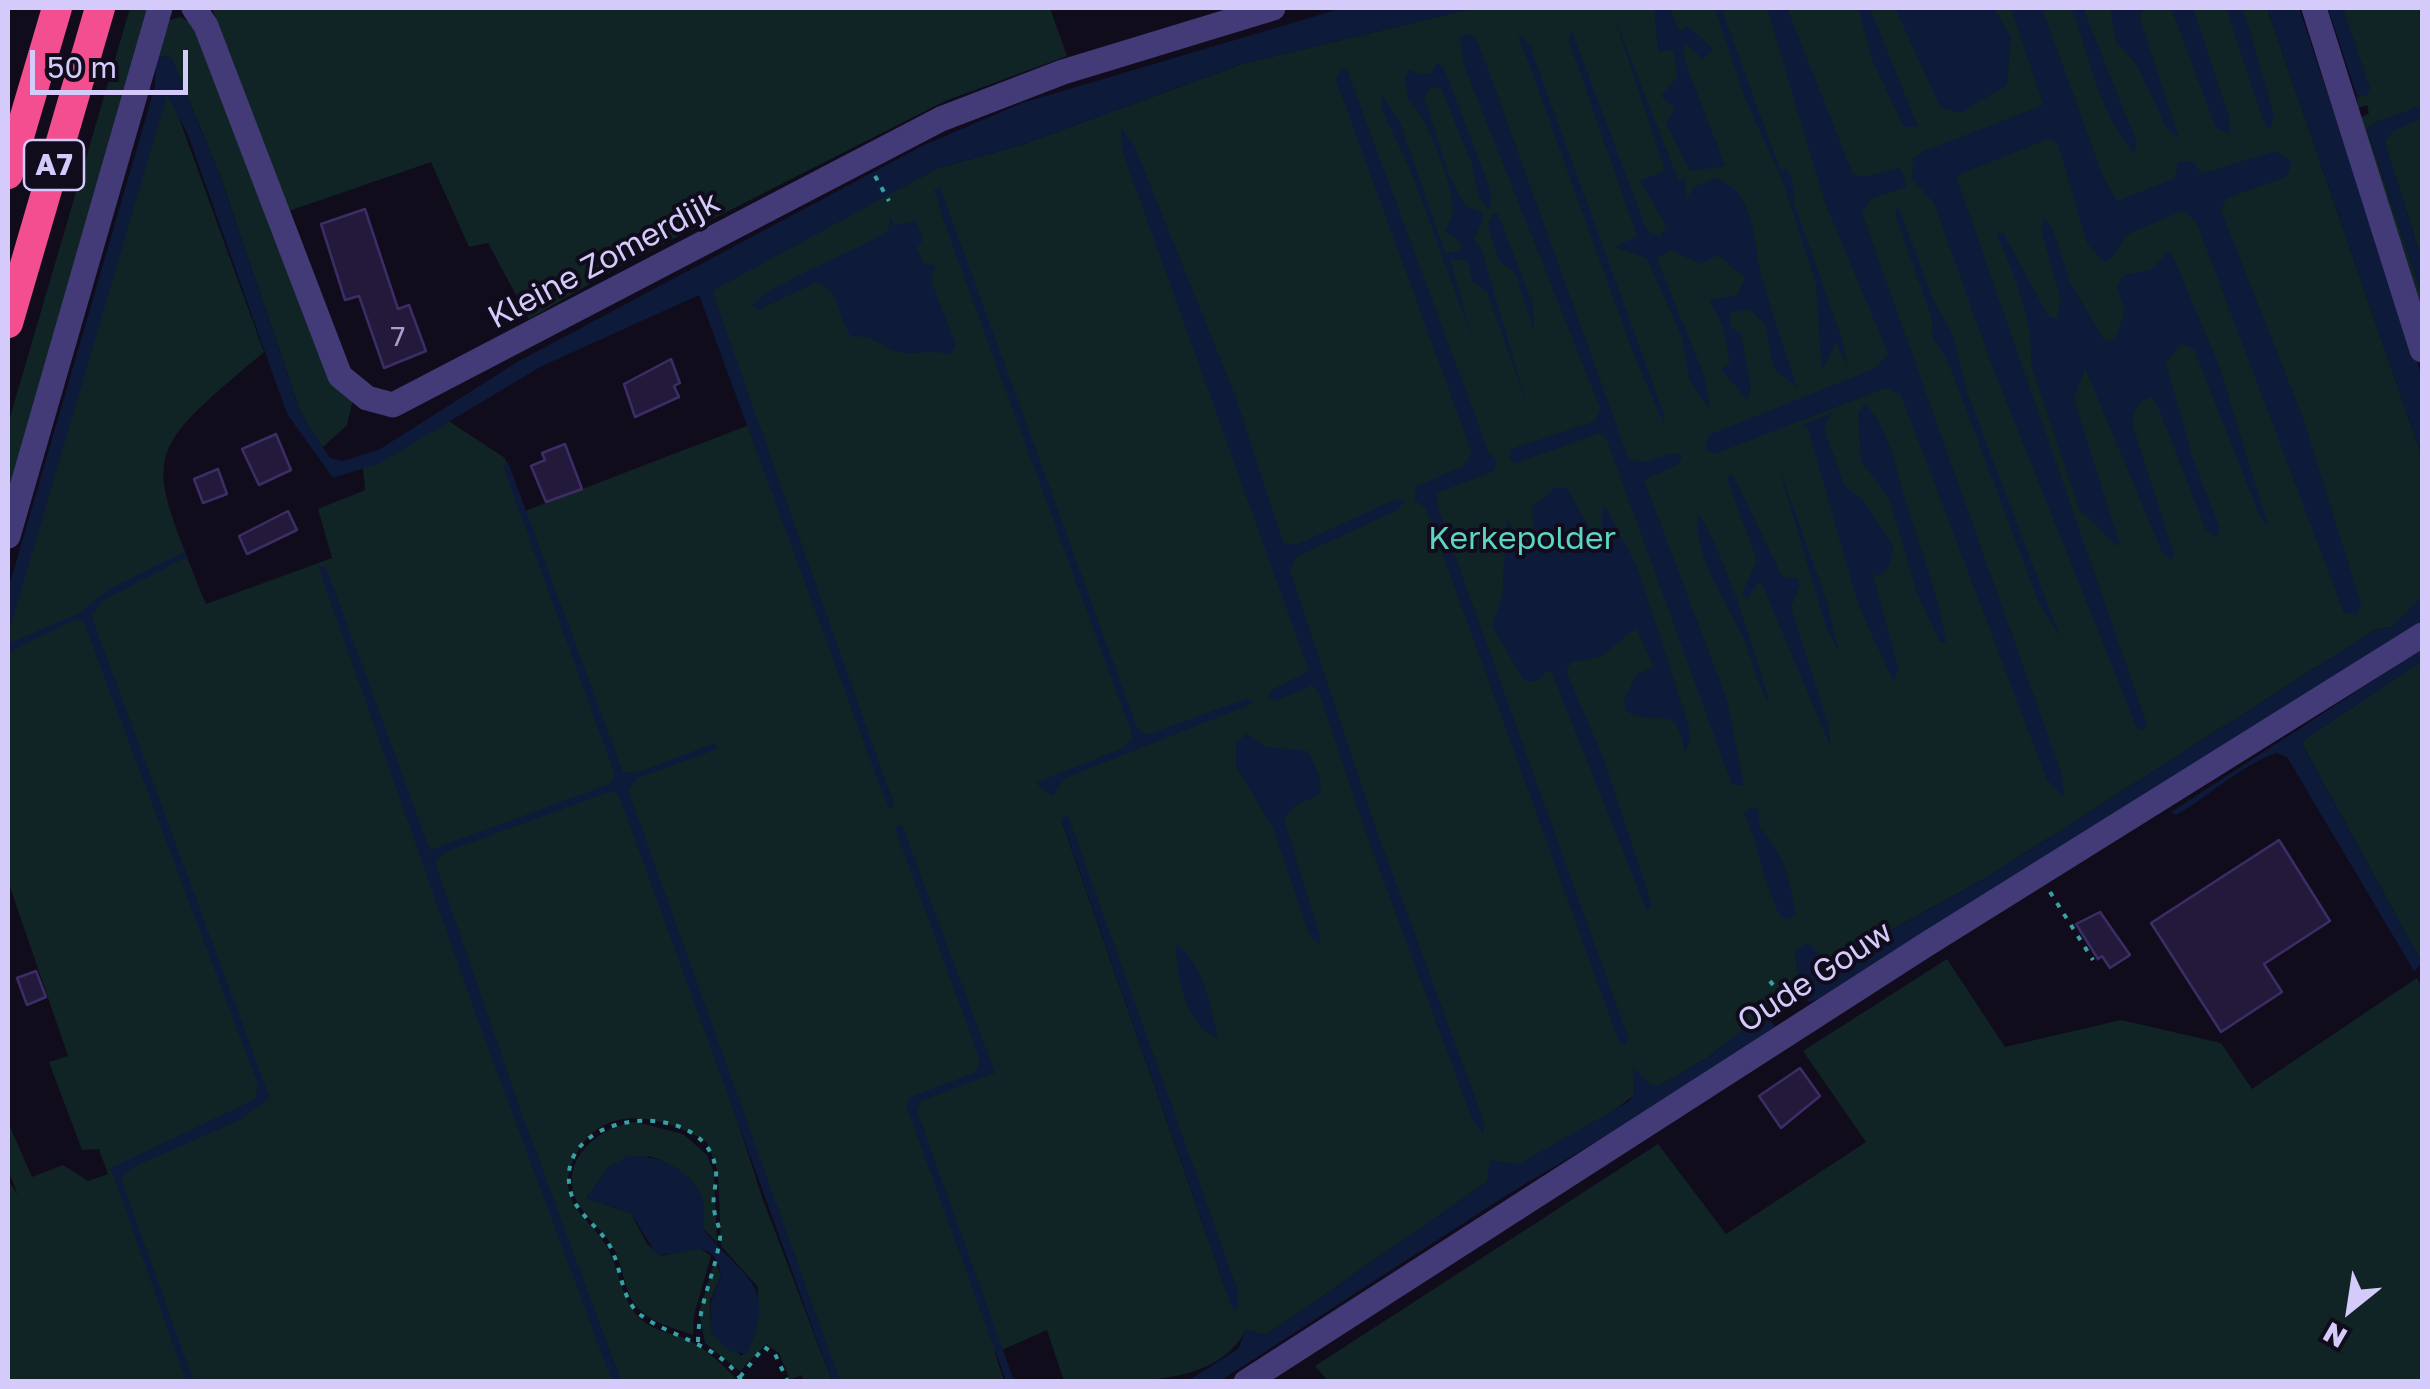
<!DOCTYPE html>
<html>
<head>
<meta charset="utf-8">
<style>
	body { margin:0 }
	#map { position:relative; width:2430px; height:1389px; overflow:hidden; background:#100c1c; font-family:"Golos Text",sans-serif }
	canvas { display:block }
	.frame { position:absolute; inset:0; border:10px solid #d4cbfb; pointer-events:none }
	.north { position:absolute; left:2300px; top:1259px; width:100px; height:100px; -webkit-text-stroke:8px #100c1c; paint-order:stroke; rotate:210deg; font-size:28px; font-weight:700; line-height:40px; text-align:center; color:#d4cbfb }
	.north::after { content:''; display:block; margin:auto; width:35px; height:45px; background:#d4cbfb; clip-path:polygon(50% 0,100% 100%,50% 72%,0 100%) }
	.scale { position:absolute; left:30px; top:50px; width:158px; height:45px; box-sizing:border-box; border:5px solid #d4cbfb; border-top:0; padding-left:12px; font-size:30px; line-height:35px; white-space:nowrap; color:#d4cbfb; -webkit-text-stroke:8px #100c1c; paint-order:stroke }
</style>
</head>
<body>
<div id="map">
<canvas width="2430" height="1389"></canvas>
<div class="frame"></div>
<div class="north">N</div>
<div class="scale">50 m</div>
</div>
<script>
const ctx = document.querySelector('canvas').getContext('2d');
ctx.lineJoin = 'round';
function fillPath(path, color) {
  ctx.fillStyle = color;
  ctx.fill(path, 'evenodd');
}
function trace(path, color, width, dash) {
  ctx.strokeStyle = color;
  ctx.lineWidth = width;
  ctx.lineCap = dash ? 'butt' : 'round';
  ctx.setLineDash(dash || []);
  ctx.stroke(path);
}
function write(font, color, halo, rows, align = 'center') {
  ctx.font = font + ' "Golos Text",sans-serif';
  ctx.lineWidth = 8;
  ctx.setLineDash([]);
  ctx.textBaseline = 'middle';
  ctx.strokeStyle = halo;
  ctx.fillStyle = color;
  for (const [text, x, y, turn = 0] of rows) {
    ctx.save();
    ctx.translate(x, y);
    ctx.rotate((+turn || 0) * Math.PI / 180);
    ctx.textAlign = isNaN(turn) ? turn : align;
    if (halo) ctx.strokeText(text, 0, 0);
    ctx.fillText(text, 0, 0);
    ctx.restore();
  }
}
fillPath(new Path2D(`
	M130,8h20l-142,496v-80z
	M212,8h838l17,48 -122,45 -319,162 -97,56 -41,-76 -19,4 -38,-85 -145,50z
	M1474,8h793l155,449v140l-30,30 -17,3 -386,246 -161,89 -121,93 -48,28 -26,10 -44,33 -102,53 -221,153 -20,-5c-31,59 -120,51 -182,51l-17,-51 -52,23 9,28h-167l-119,-321 44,137 70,184h-28l-3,-6 -11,5 -11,-27 -13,-9 -26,27 -35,-28 -6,-31 16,-52 6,16 -11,25 1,32 31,23 15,-30 1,-39 -37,-41 -3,-74 -11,-30c-40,-24 -99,-42 -129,9 -8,13 -13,28 -8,44 6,20 25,32 36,50 14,23 14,57 36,75 13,11 27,13 42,18 17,6 43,30 54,43h-117l-43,-114 38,114h-608v-201l10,15 -10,-25v-48l24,55 31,-12 25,16 20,-7 -9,-25 -17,1 -33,-88 19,-6 -60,-175v-266l156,-519h7l93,256c-128,107 -117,100 -58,252l126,-46 -14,-49 47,-19 -2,-22 84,-48 58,38 20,53 224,-86 140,383 5,-3 -176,-487 -7,-23 3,-8 224,-119 83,-23 221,-81zM1068,817l165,493 -172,-491z
	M2342,8h80v253l-44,-140 -11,9 55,165v34l-63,-192 3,-20 7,-4 -2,-8 -9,3 -1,-12 4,1z
	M180,17l12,6 161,377 -6,25 -25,23 -22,-37 -80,-236 -49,-118 -15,-1 11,-35z
	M2422,661v302l-121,-221z
	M1947,959l58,88 116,-27 100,23 31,46 165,-111 5,10v393l-1093,1 -14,-16 343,-222 68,90 140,-92 -63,-91z
	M636,1122l47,12 24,21 7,18 3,70 -13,-14c-6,-44 -9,-55 -54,-73l-41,11 -23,31 45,15 16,31 15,12 36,-9 13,9 -17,59 -1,20c-20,-8 -41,-11 -55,-27 -14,-15 -14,-39 -23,-57 -8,-17 -24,-28 -34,-43 -28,-42 14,-81 55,-86z`), '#102425');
fillPath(new Path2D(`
	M1343,8h131l-232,56 -221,81 -83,23 -226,123 182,514 -6,3 -189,-513 -159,72 -160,96 -47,15 -46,-64 -99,-279 -21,-40 -159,540v-45l147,-504 1,-30 15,1 49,118 80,236 30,47 13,3 37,-12 139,-88 403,-215 100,-43z
	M1654,8h16l10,24 8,-6 25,23 -10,10 -18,-16 -2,13 42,110 -35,5 -24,-48 9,-14 -14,-13 17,-20 -5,-26 -15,2z
	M1715,8h6l5,13 54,148 7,1 6,12 1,21 48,136 5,27 -11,-24 -14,29 -6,-87 -33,-102 -38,-84z
	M1767,8h20l66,166 10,3 36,-9 7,12v7l-35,12 -9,14 200,562 2,22 -17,-17 -146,-385 -15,-7 -172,66 -9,-5 4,-14 167,-67 12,-15 -63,-150z
	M1858,8h12l48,119h-14l-31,-65z
	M1895,8h99l17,30 -4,47 -47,28 -20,-6z
	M2011,8h31l62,171 13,22 58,-23 3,-16 14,-1 10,13 73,-23 17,11 -5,15 -60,21 -6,12 82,208 58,186 -5,11 -12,-2 -148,-392 -14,-10 -56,24 -13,23 -9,4 -17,-19 -29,-99 -10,-5 -92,37 191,548 -3,6 -7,-2 -144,-360 -59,-165 -22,-24 1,-21 9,-6 121,-47z
	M2071,8h12l54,135 -3,10c-37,-42 -43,-96 -63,-145z
	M2110,8h33l-3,10 39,121 -13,-12 -29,-62 -21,-23z
	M2171,8h22l37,112v14l-14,-6z
	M2226,8h17l31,107 -4,14 -6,-6z
	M2267,8h32l123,369v80z
	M2328,8h15l27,80 -3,7 -10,1z
	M1614,16l65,166 6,-5 1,23 8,-13 22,-9c43,16 36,68 47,103 10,36 23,71 34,107l-23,-19 -9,-45 -16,-15 -20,4 2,14 10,7 10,52 -3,15 -27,-32 9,-6 -7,-37 -14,-26 28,-5 8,-17 -27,-23 -17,9 -31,-14 -13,9 48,119 5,32 -21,-31 -7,-41 -35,-80 -32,-11 22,-11 -68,-195 2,-12 76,202 14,5 5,-11 -26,-44 25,-10z
	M1468,34l7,3 12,29 142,394 15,2 31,-9 7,4 -3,7 -35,16 83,220 17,85h-12l-125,-345 -7,-7 -83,30 -8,-4 2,-10 84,-28 5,-13 -136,-342 -4,-30z
	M1518,34l12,12 133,365 1,13 -30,-69z
	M1437,63l7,5 43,113 5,18 -3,10 -10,-11 -7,-34 -31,-76 -10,-1 -7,10 25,78 17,32 16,5 2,6 -10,21 8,12 44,151 -39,-110 -14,-10 -6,-22 -17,-1 22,79 -58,-159 -33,-72 2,-11 16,24 46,133 14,-1 3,-8 -17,-13c3,-6 8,-14 8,-22 0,-25 -27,-94 -45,-110l-3,-21 4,-8 12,5 11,-2z
	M1341,69l6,1 142,383 8,7 -3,11 -57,22 1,15 190,529 -2,9 -8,-7 -192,-531 -12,-8 3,-14 45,-19 10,-14 -136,-373z
	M2422,105v13l-29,13 -8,11 37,119v34l-55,-166 5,-5z
	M1121,127l14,20 100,248 48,147 13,3 100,-46 9,1 -7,10 -102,47 -6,13 88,264 105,285 1,16 -11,-14 -101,-271 -52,-154 -7,-11 -36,16 -10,-3 6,-9 36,-18 -187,-521z
	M940,187l198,543 9,5 101,-37 6,5 -189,75 -12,18 -18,-13 90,-36 8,-10 -189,-515 -10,-33z
	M1898,206l35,93 20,36 14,57 94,247 -22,-36 -92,-244 -14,-20 -1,-20 -37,-105z
	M1493,213l5,1 34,88 2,29 -19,-58 -17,-14 -10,-34z
	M890,216l4,9 22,-4 7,18 -6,9 6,15 13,3 -6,12 26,66 -6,11c-22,-7 -34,1 -51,-3 -19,-5 -25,-18 -47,-15 -15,-18 -11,-50 -37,-54l-57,27 -6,-4c12,-19 108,-57 136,-75z
	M2045,219l8,11 17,52 35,60 10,-4 10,-26 -8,-26 7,-11 26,-5 20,-20 49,115 49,161 -8,-9 -66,-168 -12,-5 -16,19 27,96 27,69 -3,9 -11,-6 -46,-120 -8,-14c-14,3 -18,12 -20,26l42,131 -3,7 -9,-9 -77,-184 -11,31 46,147c-16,-6 -22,-25 -39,-33l-50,-148c2,-48 -16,-88 -35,-133l8,2 44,82 9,3 4,-20 -20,-69z
	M1865,403c27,31 31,68 43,106 14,45 31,87 38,134l-7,-2 -22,-48 -28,-95 -28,-37 -3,-48z
	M1832,413l-8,15 20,57 20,16 29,45 -4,20 -10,10 -6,-2 25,94 -4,15 -35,-76 -51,-178 -6,-4z
	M508,462l115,310 13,1 79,-30 2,6 -79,29 -10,12 212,591h-8l-214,-588 -9,-1 -164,60 -10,10 87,252 99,267h-9l-136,-366 -158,-449 8,1 104,283 180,-66 5,-9 -112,-309z
	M1778,465l48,134 13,53 -13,-25z
	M1732,473l51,105h14l3,8 -9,21 37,118 3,23 -69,-164h-5l-10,15 -5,-5 15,-34 -30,-81z
	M1555,488h12l26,47h9v-28l5,2 30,58 52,159 1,18 -5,8c-11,-55 -26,-22 -59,-41l-2,-11 12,-25 18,-8 -18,-39 -35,29 -29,5 -6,9 39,91 47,142 -5,7 -95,-238 -5,-2 -10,10h-13l-32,-55 10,-29 5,-77 22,31 5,-15 -2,-29z
	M1697,513c20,19 66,159 72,190 -13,-21 -16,-44 -26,-66 -19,-39 -48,-78 -46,-124z
	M184,552l3,5 -82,42 -14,16 179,483 -30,22 -109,48 -10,11 73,203 -8,-1 -75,-213 132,-63 12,-7 3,-13 -174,-462 -8,-4 -68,34v-15l4,4 68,-29 29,-24z
	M2422,597v24l-598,377 -15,4 -10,-11 -4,-40 13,-8 21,22 160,-89 386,-246 17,-3z
	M2422,649v12l-121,81 121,221 -8,8 -127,-214 -10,-4c-35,11 -68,44 -101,62l-5,-3z
	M1246,733l20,14 42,4 11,24 2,19 -26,12 -11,13 36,117 -1,9 -10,-11 -36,-106 -37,-62v-22z
	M1752,807l6,2 2,19c24,24 30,54 36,86l-7,5 -8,-2c-18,-33 -21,-71 -37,-104z
	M1068,816l170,475v16l-5,3 -172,-492z
	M902,825l93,248 -74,28 -4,10 97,270h-8l-100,-276 5,-8 65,-25 4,-12 -85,-232z
	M1176,944c27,18 35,64 42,94 -33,-12 -42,-63 -42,-94z
	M1765,1013l10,14 -105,71 -160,95 -290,188 -34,1 52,-33 8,-19 20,5 221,-153 3,-22 29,4 109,-62 5,-6v-29l18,18 8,1 48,-28z
	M628,1156c29,-2 71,16 76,49 1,8 -1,16 0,25 37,47 76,53 43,124l-18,-3 -18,-18v-32l10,-25c-8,-47 -39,-16 -65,-22l-25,-41 -45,-15 23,-31z`), '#0d1a3a');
trace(new Path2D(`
	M2421,8l1,4`), '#0d1a3a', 6);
const building = new Path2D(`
	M365,209l33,100 11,-4 17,46 -42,17 -25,-72 -14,4 -24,-76z
	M671,359l9,24 -6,3 5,11 -44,20 -11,-33z
	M276,434l15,36 -32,15 -17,-36z
	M565,444l17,45 -36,13 -15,-36 14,-6 -3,-7z
	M218,469l9,25 -24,9 -9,-24z
	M288,511l9,19 -50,24 -8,-18z
	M2279,840l51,81 -66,43 18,28 -61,40 -70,-109z
	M2100,912l30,43 -20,13 -8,-12 -4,3 -22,-35z
	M36,971l10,26 -19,8 -10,-27z
	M1800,1068l20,28 -39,32 -22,-32z`);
fillPath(building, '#231a3b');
trace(building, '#3d2d66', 2.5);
trace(new Path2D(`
	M875,176l14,25
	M2050,892l43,68
	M1770,981l21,27
	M698,1342c0,-38 17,-67 22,-104 1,-9 -5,-19 -6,-29 -2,-13 3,-25 2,-38 -8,-78 -168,-61 -145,22 6,22 30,35 40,55 11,22 10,53 31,68 29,21 81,30 100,66
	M740,1377l24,-30 11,7 13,28`), '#35a3a5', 4, [5, 8]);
trace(new Path2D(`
	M194,8l12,18 134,350 27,22 26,7 548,-286 122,-47 210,-64
	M2314,8l108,342
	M8,536l152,-528
	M1246,1382l681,-438 495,-309`), '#423b77', 25);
trace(new Path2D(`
	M8,174l49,-166
	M8,323l92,-315`), '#f34e8f', 30);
write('28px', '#a89fcb', null, [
	["7",398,337]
]);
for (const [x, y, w] of [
	[54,165,60]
]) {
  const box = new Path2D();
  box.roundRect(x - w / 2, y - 25, w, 50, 8);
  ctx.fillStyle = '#100c1c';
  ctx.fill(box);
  trace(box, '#d4cbfb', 2.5);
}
write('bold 30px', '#d4cbfb', null, [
	["A7",54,165]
]);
write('32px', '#d4cbfb', '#100c1c', [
	["Kleine Zomerdijk",604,260,-28],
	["Oude Gouw",1815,977,-33]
]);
write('32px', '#5dd5c1', '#100c1c', [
	["Kerkepolder",1522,539]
]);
</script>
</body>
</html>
